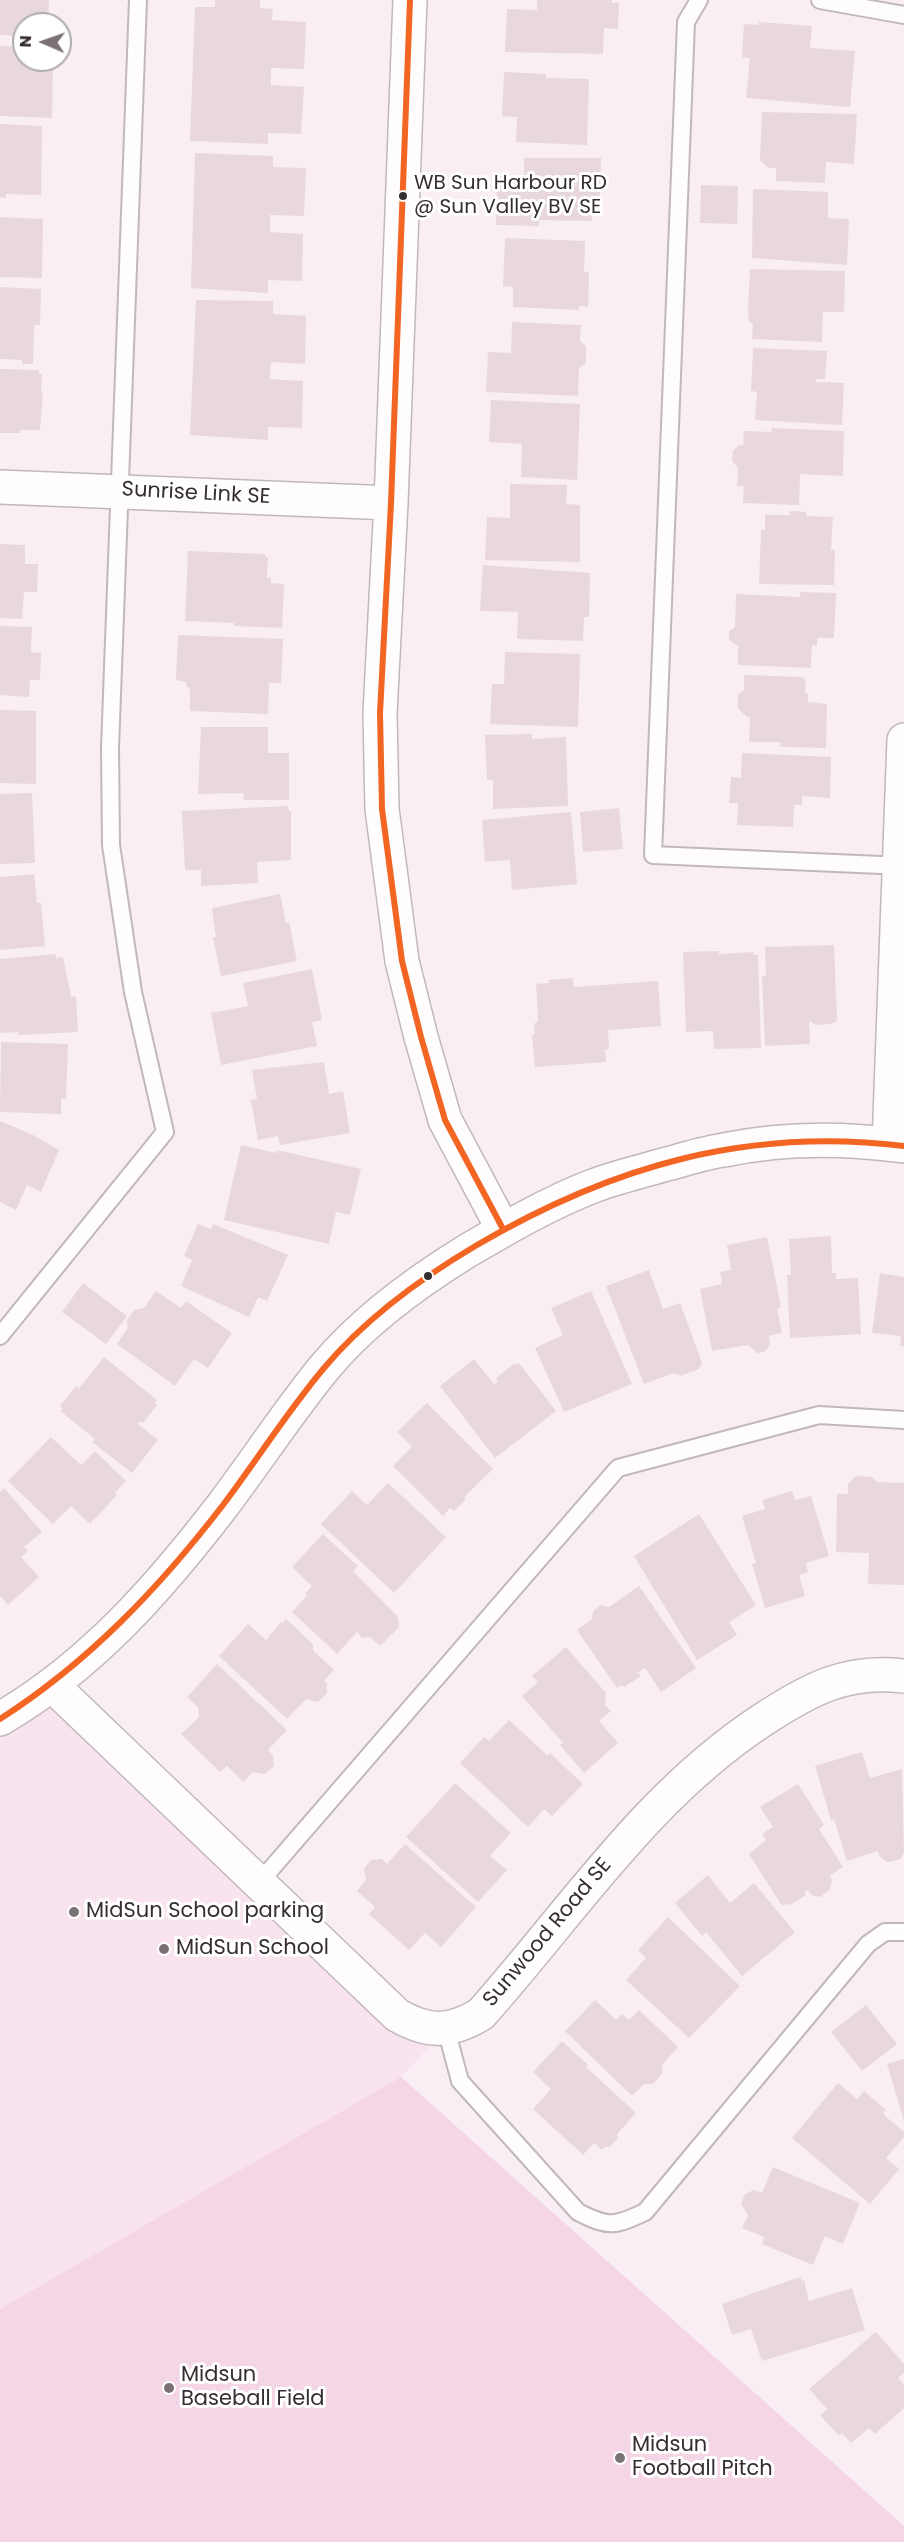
<!DOCTYPE html>
<html>
<head>
<meta charset="utf-8">
<style>
	body { margin:0 }
	#map { position:relative; width:904px; height:2542px; overflow:hidden; background:#f9eef4; font-family:Poppins,sans-serif }
	canvas { display:block }
	.north { position:absolute; left:12px; top:12px; width:60px; height:60px; box-sizing:border-box; background:#fff; border:2px solid #aeabad; border-radius:50%; rotate:272deg; font-size:16px; font-weight:700; line-height:24px; text-align:center; color:#352d31 }
	.north::after { content:''; display:block; margin:auto; width:21px; height:27px; background:#7a7175; clip-path:polygon(50% 0,100% 100%,50% 72%,0 100%) }
</style>
</head>
<body>
<div id="map">
<canvas width="904" height="2542"></canvas>
<div class="north">N</div>
</div>
<script>
const ctx = document.querySelector('canvas').getContext('2d');
ctx.lineJoin = 'round';
function fillPath(path, color) {
  ctx.fillStyle = color;
  ctx.fill(path, 'evenodd');
}
function trace(path, color, width, dash) {
  ctx.strokeStyle = color;
  ctx.lineWidth = width;
  ctx.lineCap = dash ? 'butt' : 'round';
  ctx.setLineDash(dash || []);
  ctx.stroke(path);
}
function write(font, color, halo, rows, align = 'center') {
  ctx.font = font + ' Poppins,sans-serif';
  ctx.lineWidth = 6;
  ctx.setLineDash([]);
  ctx.textBaseline = 'middle';
  ctx.strokeStyle = halo;
  ctx.fillStyle = color;
  for (const [text, x, y, turn = 0] of rows) {
    ctx.save();
    ctx.translate(x, y);
    ctx.rotate((+turn || 0) * Math.PI / 180);
    ctx.textAlign = isNaN(turn) ? turn : align;
    if (halo) ctx.strokeText(text, 0, 0);
    ctx.fillText(text, 0, 0);
    ctx.restore();
  }
}
fillPath(new Path2D(`
	M53,1686l344,329 49,14 -45,48 -401,232v-590z`), '#f8e3ee');
fillPath(new Path2D(`
	M401,2077l503,449v16h-904v-233z`), '#f5d6e6');
fillPath(new Path2D(`
	M0,0h49l-1,24h-24v12l-24,-1z
	M215,0h45v8l13,1 -1,11 34,2 -2,47 -33,-1v17l33,2 -3,47 -33,-1v11l-78,-3 5,-134h20z
	M537,0h75v3h7l-1,26 -14,-1 -1,26 -98,-2 2,-43 30,1z
	M759,22l53,4 -2,22 45,3 -5,56 -104,-9 4,-40 -8,-1 2,-33 15,1z
	M0,46l24,1v13h29l-1,58 -52,-2z
	M504,72l42,2v4l43,1 -2,66 -71,-3 1,-25 -15,-1z
	M762,112l95,2 -3,50 -28,-2 -1,21 -49,-2v-13h-8l-8,-8z
	M0,124l42,2 -1,69 -35,-1v4l-6,-1z
	M195,153l78,3v11l33,1 -2,48 -34,-1v17l33,2 -1,47 -34,-1v13l-77,-5z
	M524,158h77l-1,37 -8,8v18l-53,-1v6l-43,-1 1,-49 27,1z
	M701,185l37,1 -1,38 -37,-1z
	M753,189l75,3v26l21,1 -2,46 -95,-7z
	M0,217l43,2 -1,59 -42,-1z
	M505,238l80,3 -1,31h5l-1,35 -9,-1v4l-66,-3v-20l-10,-1z
	M750,269l95,2 -1,41h-21l-1,30 -70,-3 1,-16 -4,-1 -1,-13z
	M0,287l41,2 -1,36h-6l-1,39h-11v-4l-22,-1z
	M196,300l77,1v13l33,2 -1,48 -34,-2 -1,17 33,2 -1,47 -34,-1v13l-78,-5z
	M512,322l69,3 -1,16 6,5v17l-7,5 -1,28 -92,-4 2,-40 23,1z
	M753,348l74,3 -2,28h-9v3l28,1 -2,42 -87,-5 2,-28 -6,-1z
	M0,369l39,1v4h3l-1,19h2l-3,37h-20v3h-20z
	M491,400l89,4 -3,76 -56,-3 1,-33 -33,-2z
	M772,428l72,3 -1,45 -43,-2 -1,31 -56,-2 1,-17h-7l1,-18 -6,-7 1,-10 6,-6h4l1,-14 27,1z
	M510,484l57,1 -1,19 14,1v57l-95,-2 2,-43 23,1z
	M790,511l16,1v4l27,1 -2,33h4l-1,35 -75,-1 2,-54h4v-15h25z
	M0,544l25,1v19h13l-1,28h-13l-2,27 -22,-1z
	M188,551l77,3v3h3l-1,21h4v5l13,1 -2,44 -48,-2v-3l-49,-2z
	M483,565l107,8 -1,44h-5l-1,24 -66,-2 1,-27 -38,-1z
	M800,592l36,1 -2,45h-17v8l-5,-1 -1,23 -73,-3v-19l-9,-6v-9l6,-4 1,-33 64,3z
	M0,626l32,1 -1,25 10,1 -1,27h-10l-1,17 -29,-2z
	M178,635l105,4 -2,44h-12l-1,31 -78,-3v-21l-4,-5v-3l-10,-2z
	M505,652l75,2 -2,73 -88,-3 2,-40h12z
	M744,675l59,2v2h3l-1,14h3v9l19,2 -1,44 -46,-1 1,-5h-32l1,-25h-3l-9,-9v-13l6,-5z
	M0,710l36,1v73l-36,-1z
	M201,727h67v26h21v47h-45l-1,-7 -45,1z
	M532,734v5l34,-2 2,69 -75,3v-29h-6l-2,-45z
	M742,753l89,4 -1,41 -28,-2v9h-8l-1,22 -56,-2 1,-22h-9l2,-26 10,1z
	M32,793l3,70 -35,1v-70z
	M288,806l1,5h2v49l-34,2 1,21 -57,3v-16h-16l-3,-59z
	M619,808l4,41 -40,3 -3,-40z
	M571,812l6,72 -65,6 -2,-30 -25,2 -3,-42z
	M34,874l3,29h4l4,43 -45,4v-73z
	M280,894l6,29 3,-1 8,39 -76,15 -8,-39h3l-4,-29z
	M834,945l3,76 -6,3 -15,1 -7,-4 1,23 -45,2 -3,-70 4,-1 -1,-28z
	M719,951v3l34,-2v3h5l3,93 -47,1 -1,-18 -27,1 -3,-80z
	M56,954v4l7,-1 8,39 5,1 2,35 -60,3v-3l-18,1v-74z
	M312,969l10,51 -10,2 5,24 -96,19 -10,-52 37,-7 -5,-23z
	M573,978l1,9 84,-6 3,45 -53,4 1,19 -4,1 1,12 -71,5 -3,-32 3,-1 -1,-10 4,-3 -2,-37 13,-1v-3z
	M1,1042l67,2 -2,55h-5v15l-61,-2z
	M324,1062l5,32 14,-3 7,42 -70,12 -2,-9 -20,4 -7,-40 6,-1 -5,-29z
	M0,1121l33,14 26,15 -18,42 -14,-7 -11,25 -16,-8z
	M241,1145l35,8 1,-3 84,19 -11,46 -14,-3 -7,32 -105,-24z
	M198,1224l13,5 2,-5 75,31 -21,46 -9,-4 -9,20 -68,-31 11,-26 -8,-4z
	M831,1236l1,37h4v6l22,-1 3,56 -71,4 -3,-63h4l-2,-36z
	M767,1237l14,70 -4,1 5,25 -13,3 1,8 -4,7 -9,2 -9,-8 -36,6 -12,-62 22,-5 -2,-12 11,-2 -4,-25z
	M649,1270l14,39 17,-6 22,60 -3,6 -19,7 -6,-3 -30,11 -38,-98z
	M880,1273l24,4v69h-4l1,-10 -29,-3z
	M83,1283l44,33 -21,28 -44,-32z
	M156,1291l25,17 5,-7 46,32 -24,35 -14,-9 -19,27 -58,-42 11,-16 -1,-8 7,-10 10,-2z
	M591,1291l41,93 -68,28 -29,-64 28,-13 -12,-27z
	M104,1357l53,43 -2,3 2,2 -14,18 -3,-2 -2,3 20,16 -26,33 -40,-31 3,-3 -35,-28 3,-3 -3,-2 16,-20 3,2 3,-3z
	M474,1359l20,25 4,-3 -2,-3 19,-15 1,2 3,-2 37,48 -61,47 -55,-72z
	M427,1403l66,66 -29,28 2,2 -12,12 -4,-3 -7,8 -50,-50 19,-19 -15,-15z
	M51,1437l30,28 14,-14 31,30 -11,12 2,2 -27,29 -19,-18 -18,18 -45,-43z
	M856,1476l16,1 5,5 27,1v102l-36,-1 1,-31 -33,-1 1,-58h11v-10z
	M388,1483l58,54 -52,56 -73,-69 31,-33 15,14z
	M4,1488l38,44 -18,15 4,4 -7,6 18,20 -31,28 -8,-9v-104z
	M792,1491l3,9 16,-4 18,60 -23,7 2,9 -9,3 6,21 -40,12 -13,-44 4,-1 -14,-47 23,-7 -3,-9z
	M699,1514l57,91 -27,17 8,13 -40,25 -63,-104z
	M323,1534l35,32 -5,5 45,46 1,10 -19,19 -10,-9 -8,1 -5,-6 -20,22 -45,-42 15,-16 -2,-2 7,-8 -20,-19z
	M639,1586l57,82 -35,24 -16,-24 -7,4 3,4 -17,11 -2,-2 -5,3 -40,-58 15,-11 1,-8 8,-6 8,2z
	M286,1619l27,25v6l21,20 -10,11 3,2v10l-9,9 -12,-3 -19,20 -68,-63 29,-32 18,16 15,-18 2,1z
	M566,1647l40,46 -1,12 6,6 -12,10 19,22 -34,30 -24,-28 3,-2 -41,-47 16,-14 -6,-6z
	M217,1664l70,66 -19,20 5,5 1,11 -9,8 -12,-2 -10,10 -16,-16 -7,6 -39,-38 18,-17 -1,-10 -11,-10z
	M509,1720l39,36 2,-3 33,31 -31,32 -8,-7 -16,18 -68,-64 24,-26 5,4z
	M862,1752l8,26 32,-9 2,83 -3,7 -13,3 -8,-5 -2,-6 -31,10 -13,-42 -3,1 -16,-54z
	M455,1783l56,50 -21,23 17,14 -29,32 -72,-65z
	M798,1784l26,41 -5,4 24,38 -13,9 2,4 -2,10 -10,7 -9,-2 -3,-5 -4,2 2,3 -16,10 -1,-2 -7,3 -33,-52 17,-14 -4,-6 11,-7 -13,-20z
	M405,1844l71,63 -35,40 -16,-14 -16,17 -40,-36 6,-7 -18,-16 9,-11 -2,-11 7,-9 11,-1 5,5z
	M708,1875l22,28 24,-20 41,49 -53,44 -36,-44 -4,4 -27,-33z
	M668,1917l72,69 -51,52 -63,-58 20,-22 -8,-8z
	M595,2000l21,20 6,-6 7,6 10,-10 39,37 -16,18v9l-9,10h-9l-12,12 -67,-65z
	M866,2005l31,39 -35,27 -31,-39z
	M562,2041l26,24 -2,2 50,46 -19,21 1,4 -8,9h-5l-3,3 -8,-7 -11,12 -50,-46 18,-20 -18,-17z
	M904,2059v62l-17,-57z
	M838,2083l19,16 7,-8 22,19 -3,4 21,18v5l-18,21 13,11 -29,35 -78,-66z
	M773,2167l87,36 -17,41 -18,-8 -12,29 -51,-21 2,-7 -22,-9 6,-13 -7,-11 4,-10 9,-4 8,3z
	M800,2277l2,4 2,-1 5,21 43,-13 13,42 -103,31 -11,-32 -19,6 -10,-31z
	M876,2332l28,32v9l-6,5 6,7v23l-29,26 -6,-6 -18,15 -9,-10 -3,3 -19,-21 7,-6 -18,-20z`), '#e9d7e0');
const service = new Path2D(`
	M699,0l-13,22 -33,833 251,11
	M820,0l84,15
	M0,1336l165,-204 -32,-140 -22,-147 -1,-97 28,-748
	M258,1884l360,-416 201,-53 85,5
	M446,2029l14,52 118,131c31,16 37,14 67,0l223,-268 17,-12h19`);
const minor = new Path2D(`
	M410,0l-19,503 -11,210 2,96 20,152 19,76 24,83 58,109
	M0,487l391,16
	M889,1144l15,-404
	M53,1686l344,329c31,18 53,18 84,-1 91,-102 166,-219 283,-295 46,-30 83,-50 140,-43`);
const tertiary = new Path2D(`
	M0,1719c91,-53 160,-132 223,-214 34,-45 65,-93 101,-137 39,-47 91,-85 143,-117 41,-24 82,-48 126,-65 23,-9 47,-14 70,-21 20,-5 40,-12 61,-15 58,-12 122,-12 180,-4`);
trace(service, '#c1b8bd', 20);
trace(minor, '#c1b8bd', 36);
trace(tertiary, '#c1b8bd', 36);
trace(service, '#fefcfd', 16);
trace(minor, '#fefcfd', 33);
trace(tertiary, '#fefcfd', 33);
trace(new Path2D(`
	M410,0l-19,503 -11,210 2,96 20,152 19,76 24,83 58,109
	M0,1719c89,-57 159,-131 223,-214 34,-45 64,-93 101,-137 42,-50 97,-90 153,-123 135,-79 270,-118 427,-99`), '#f26522', 6);
for (const [x, y, r, color] of [
	[403,196,5,"#352d31"],
	[428,1276,5,"#352d31"],
	[74,1912,6,"#7a7175"],
	[164,1949,6,"#7a7175"],
	[169,2388,6,"#7a7175"],
	[620,2458,6,"#7a7175"]
]) {
  const dot = new Path2D();
  dot.arc(x, y, r, 0, 2 * Math.PI);
  ctx.fillStyle = color;
  ctx.fill(dot);
  trace(dot, '#fff', 2);
}
write('20px', '#352d31', '#fff', [
	["WB Sun Harbour RD",414,184],
	["@ Sun Valley BV SE",414,208]
], 'left');
write('21px', '#352d31', '#fff', [
	["Sunrise Link SE",196,494,3],
	["Sunwood Road SE",548,1933,-50]
]);
write('21px', '#352d31', '#fff', [
	["MidSun School parking",86,1912],
	["MidSun School",176,1949],
	["Midsun",181,2376],
	["Baseball Field",181,2400],
	["Midsun",632,2446],
	["Football Pitch",632,2470]
], 'left');
</script>
</body>
</html>
